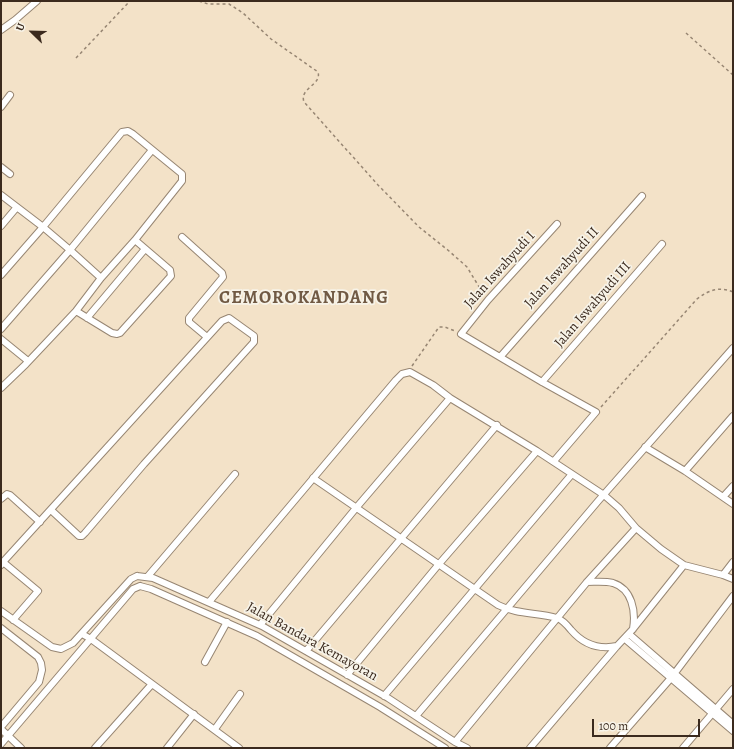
<!DOCTYPE html>
<html>
<head>
<meta charset="utf-8">
<style>
	body { margin:0 }
	#map { position:relative; width:734px; height:749px; overflow:hidden; background:#f3e2c8; font-family:Alegreya,serif }
	canvas { display:block }
	.frame { position:absolute; inset:0; border:2px solid #3b2a1e; pointer-events:none }
	.north { position:absolute; left:12px; top:12px; width:40px; height:40px; -webkit-text-stroke:3px #f7f3e8; paint-order:stroke; rotate:293deg; font-size:11px; font-weight:700; line-height:16px; text-align:center; color:#3b2a1e }
	.north::after { content:''; display:block; margin:auto; width:14px; height:18px; background:#3b2a1e; clip-path:polygon(50% 0,100% 100%,50% 72%,0 100%) }
	.scale { position:absolute; left:592px; top:719px; width:108px; height:18px; box-sizing:border-box; border:2px solid #3b2a1e; border-top:0; padding-left:5px; font-size:12px; line-height:14px; white-space:nowrap; color:#3b2a1e; -webkit-text-stroke:3px #f7f3e8; paint-order:stroke }
</style>
</head>
<body>
<div id="map">
<canvas width="734" height="749"></canvas>
<div class="frame"></div>
<div class="north">U</div>
<div class="scale">100 m</div>
</div>
<script>
const ctx = document.querySelector('canvas').getContext('2d');
ctx.lineJoin = 'round';
function trace(path, color, width, dash) {
  ctx.strokeStyle = color;
  ctx.lineWidth = width;
  ctx.lineCap = dash ? 'butt' : 'round';
  ctx.setLineDash(dash || []);
  ctx.stroke(path);
}
function write(font, color, halo, rows, align = 'center') {
  ctx.font = font + ' Alegreya,serif';
  ctx.lineWidth = 3.5;
  ctx.setLineDash([]);
  ctx.textBaseline = 'middle';
  ctx.strokeStyle = halo;
  ctx.fillStyle = color;
  for (const [text, x, y, turn = 0] of rows) {
    ctx.save();
    ctx.translate(x, y);
    ctx.rotate((+turn || 0) * Math.PI / 180);
    ctx.textAlign = isNaN(turn) ? turn : align;
    if (halo) ctx.strokeText(text, 0, 0);
    ctx.fillText(text, 0, 0);
    ctx.restore();
  }
}
const street = new Path2D(`
	M1,30l14,-10 22,-19
	M1,107l9,-12
	M1,167l9,7
	M1,195l42,32 -42,48
	M1,226l16,-19
	M182,237l40,36 1,4 -34,41v4l18,15
	M76,311l36,22 5,1 3,-1 51,-57 -1,-6 -35,-30
	M87,318l58,-69
	M1,329l69,-79 82,-100
	M1,339l27,22
	M501,356l141,-160
	M542,382l120,-138
	M1,388l25,-24 50,-53 25,-33 34,-38 47,-59v-7l-49,-40 -5,-3 -6,1 -79,95 27,23 31,28
	M645,447l40,24 48,33
	M554,461l42,-49 -54,-30 -81,-48 27,-34 69,-76
	M685,471l48,-55
	M313,478l185,127c20,10 39,7 59,13 6,2 10,7 14,12 12,14 27,20 46,16
	M723,497l10,-11
	M1,499l6,-5 3,1 30,27
	M3,562l219,-241 7,-3 25,18v6l-110,122 -59,69 -3,3h-3l-28,-26
	M1,565l2,-3 35,29 -25,29
	M723,575l10,-13
	M137,576l16,2 109,48 126,72 67,44 12,6
	M148,576l87,-102
	M587,582c9,0 18,-1 26,1 19,6 23,28 20,46
	M140,586l11,3 106,47 123,71 65,41
	M209,602l187,-222 6,-6 8,-2 23,13 17,13 87,53 67,44 15,13 17,20
	M1,611l51,36 9,2 12,-6 58,-64 6,-3
	M260,625l96,-117 94,-110
	M1,628l37,29 3,6 1,7 -3,12 -38,45
	M82,634l9,5 148,109
	M629,634l104,90
	M625,639l108,92
	M306,651l191,-226
	M205,662l22,-40
	M347,675l92,-111 98,-113
	M384,696l188,-222
	M416,716l183,-216 134,-152
	M1,729l20,19
	M215,729l25,-35
	M455,742l132,-160 49,-54 25,21 23,16 39,10 10,4
	M1,744l132,-155 7,-3
	M95,748l57,-64
	M167,748l27,-34
	M530,748l87,-102 16,-17 51,-64
	M610,748l61,-70 62,-82
	M683,748l50,-59`);
trace(street, '#978673', 8);
trace(new Path2D(`
	M199,1l9,3h21l14,9 28,26 47,33c4,13 -19,16 -14,30l74,83 41,42 30,24 18,16 17,28
	M686,33l47,42
	M76,58l54,-57
	M412,366l27,-39h6l10,4
	M601,407l96,-108c12,-9 22,-13 36,-7`), '#978673', 1.5, [3, 3]);
trace(street, '#fff', 6);
write('14px', '#3b2a1e', '#f7f3e8', [
	["Jalan Iswahyudi II",562,268,-48],
	["Jalan Iswahyudi I",500,270,-48],
	["Jalan Iswahyudi III",593,305,-49],
	["Jalan Bandara Kemayoran",312,642,29]
]);
ctx.letterSpacing = '1px';
write('bold 18px', '#715a44', '#f7f3e8', [
	["CEMOROKANDANG",304,299]
]);
ctx.letterSpacing = '0px';
</script>
</body>
</html>
